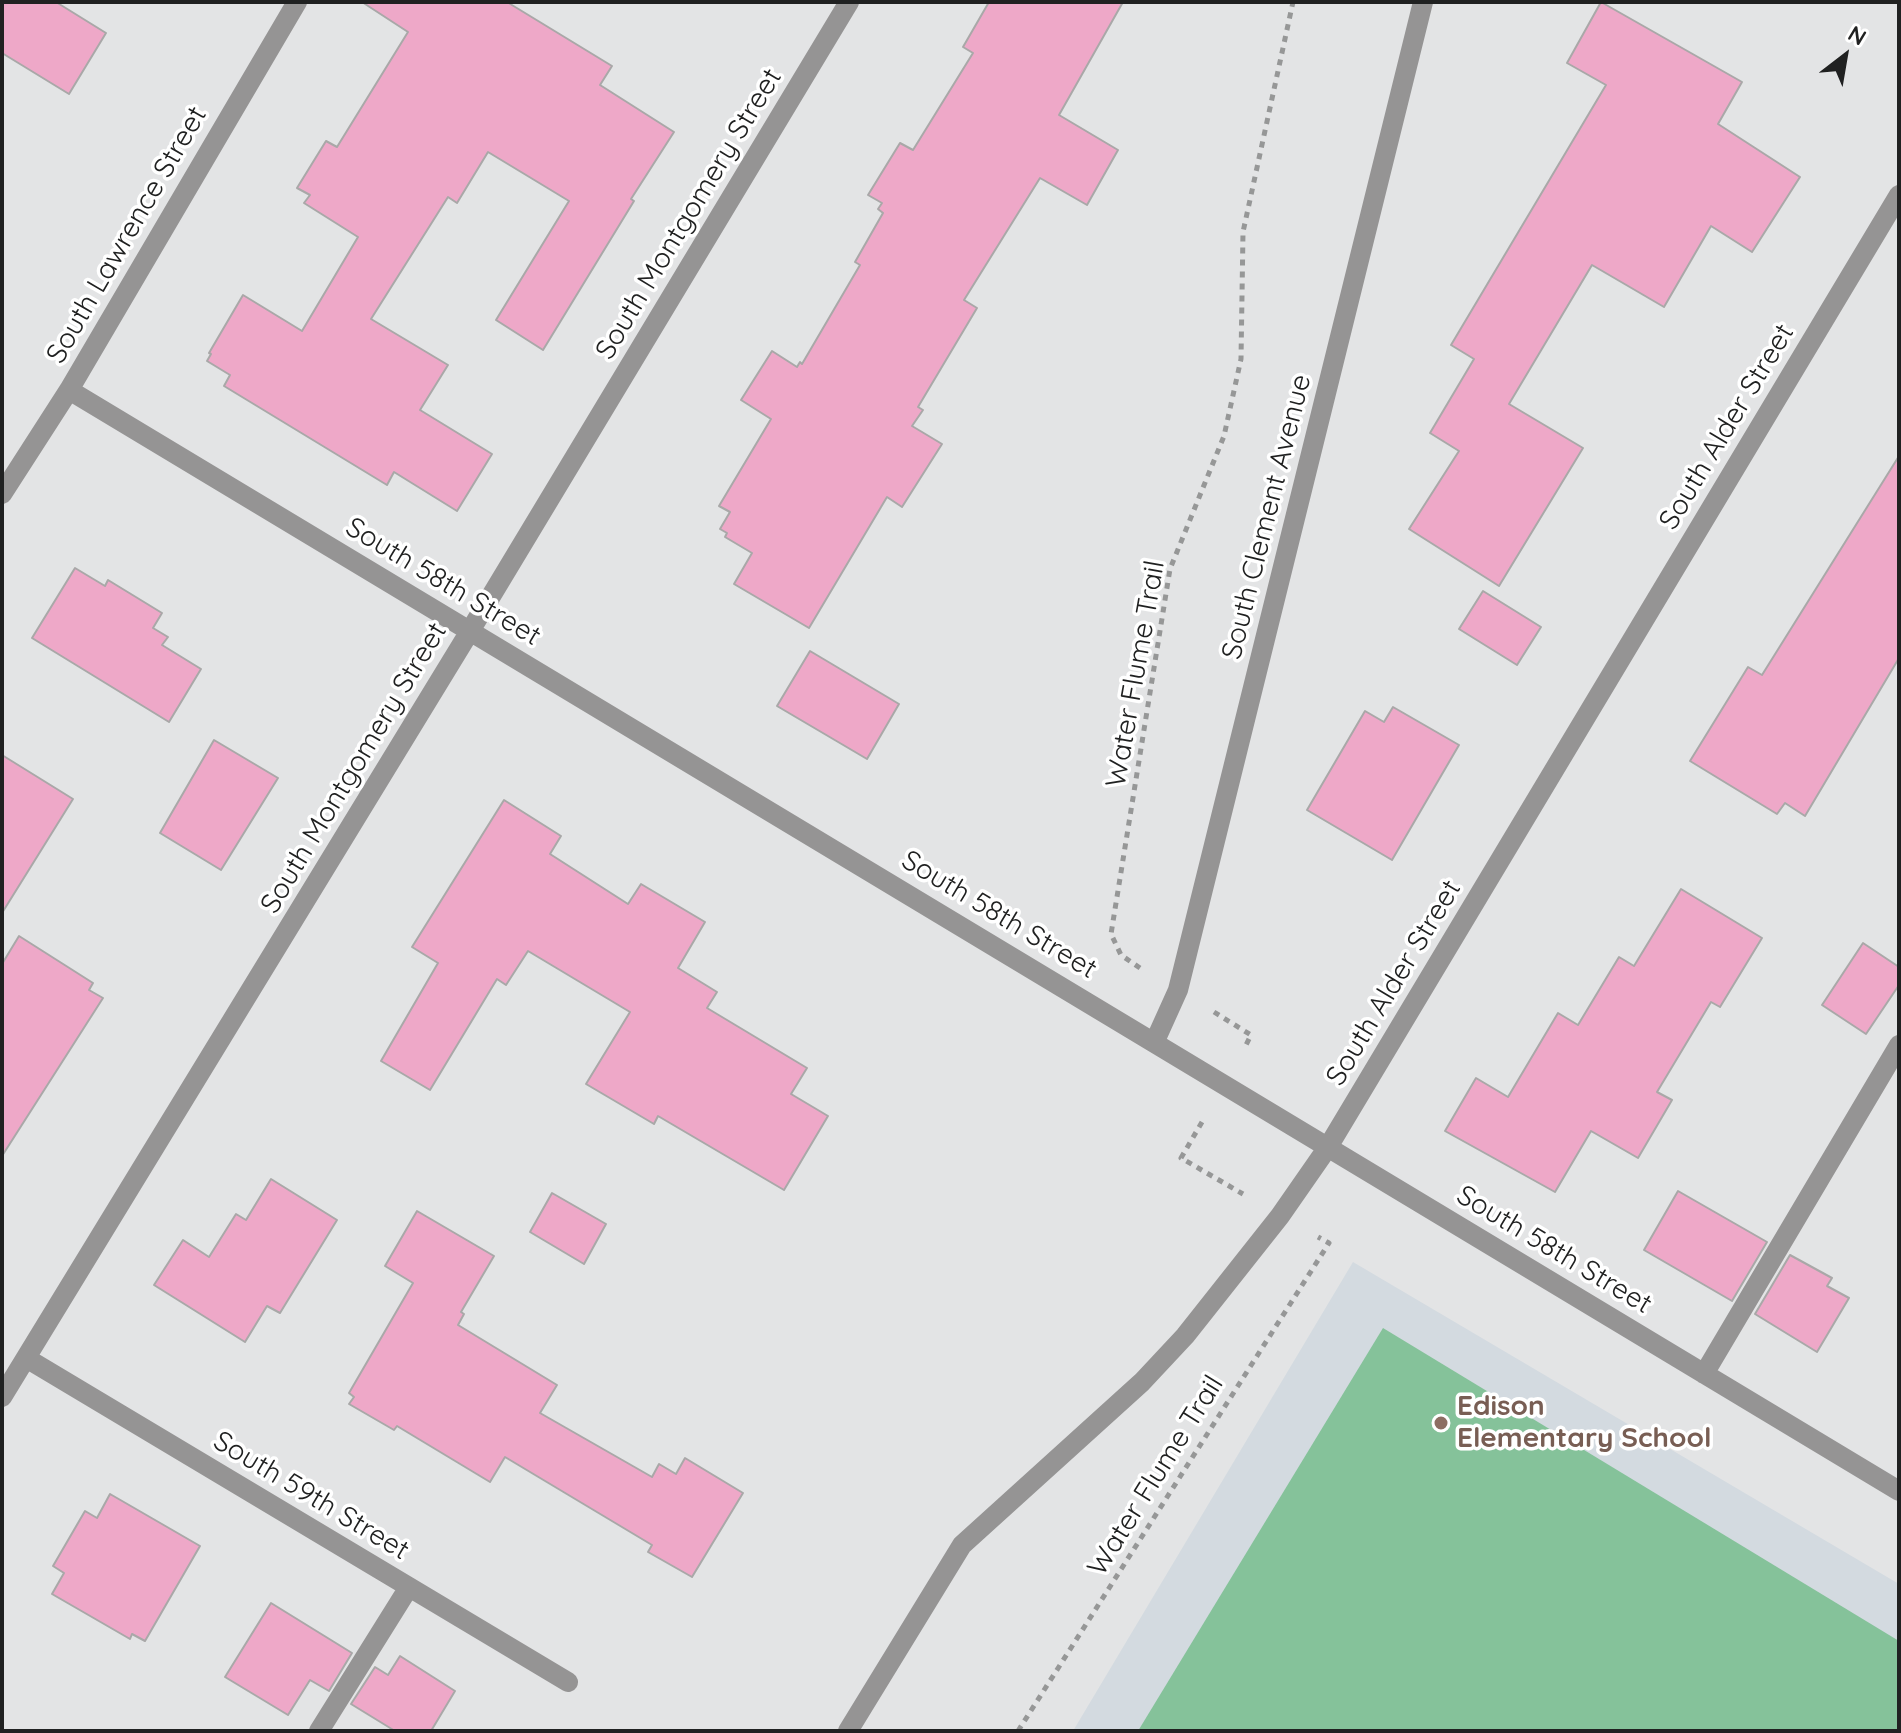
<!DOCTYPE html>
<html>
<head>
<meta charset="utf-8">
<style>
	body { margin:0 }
	#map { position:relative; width:1901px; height:1733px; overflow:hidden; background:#e3e4e5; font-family:Quicksand,sans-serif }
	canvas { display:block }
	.frame { position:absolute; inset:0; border:4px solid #202121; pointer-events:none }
	.north { position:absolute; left:1805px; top:16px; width:80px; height:80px; -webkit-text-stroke:6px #fff; paint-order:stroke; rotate:31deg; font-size:22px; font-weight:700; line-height:32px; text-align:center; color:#202121 }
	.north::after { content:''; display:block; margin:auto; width:28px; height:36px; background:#202121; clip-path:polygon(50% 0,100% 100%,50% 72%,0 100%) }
</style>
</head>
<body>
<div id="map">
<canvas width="1901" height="1733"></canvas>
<div class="frame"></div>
<div class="north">N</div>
</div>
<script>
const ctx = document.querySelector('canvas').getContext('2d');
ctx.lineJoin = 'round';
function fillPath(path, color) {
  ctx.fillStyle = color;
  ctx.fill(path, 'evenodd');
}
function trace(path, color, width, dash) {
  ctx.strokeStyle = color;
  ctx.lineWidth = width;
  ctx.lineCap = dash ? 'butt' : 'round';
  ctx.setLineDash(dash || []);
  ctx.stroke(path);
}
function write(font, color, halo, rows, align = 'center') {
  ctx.font = font + ' Quicksand,sans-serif';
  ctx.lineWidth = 7;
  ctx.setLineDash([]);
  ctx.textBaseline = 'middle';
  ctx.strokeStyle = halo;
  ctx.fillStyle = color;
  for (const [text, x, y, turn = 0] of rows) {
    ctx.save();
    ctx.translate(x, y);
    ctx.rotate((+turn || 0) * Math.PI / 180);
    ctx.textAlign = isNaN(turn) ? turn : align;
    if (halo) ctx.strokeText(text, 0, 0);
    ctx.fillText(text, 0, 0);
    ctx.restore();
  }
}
fillPath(new Path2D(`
	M1353,1262l546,322v147h-826z`), '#d3dae0');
fillPath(new Path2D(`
	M1383,1328l516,313v90h-761z`), '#85c29a');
const building = new Path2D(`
	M2,2h54l50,31 -37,61 -67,-41z
	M362,2h145l105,64 -12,19 74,47 -43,67 3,2 -91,149 -47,-30 73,-119 -81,-49 -31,51 -9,-6 -77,122 77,46 -28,45 72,44 -35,57 -63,-39 -7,13 -163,-99 6,-11 -23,-14 4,-7 -2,-1 34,-58 59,36 56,-94 -54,-34 6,-8 -13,-7 29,-47 11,6 71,-115z
	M989,2h134l-64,113 59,35 -31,55 -47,-27 -76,122 13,8 -59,99 5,3 -11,16 30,18 -40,63 -15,-10 -78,131 -75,-44 18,-31 -27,-16 2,-4 -7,-4 10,-17 -11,-6 52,-87 -30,-19 31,-49 25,16 3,-5 2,2 58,-99 -5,-3 28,-49 -5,-4 4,-6 -14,-8 32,-52 13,7 60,-97 -10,-6z
	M1601,2l141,80 -24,42 82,53 -48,75 -41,-26 -47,81 -72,-42 -83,139 74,44 -84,138 -90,-57 50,-78 -29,-18 44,-74 -23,-14 155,-260 -39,-22z
	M1899,456v202l-94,158 -20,-13 -8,11 -87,-53 58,-94 14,8z
	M75,568l30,18 3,-6 54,33 -9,15 15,9 -6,8 39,24 -32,53 -137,-84z
	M1483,591l58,36 -24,38 -58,-36z
	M810,651l89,53 -32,55 -90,-53z
	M1393,707l66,38 -67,115 -85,-50 58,-99 19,11z
	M214,740l64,38 -57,92 -61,-37z
	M2,755l71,44 -71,114z
	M504,800l57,36 -11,18 78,50 13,-20 64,38 -27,46 39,24 -10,16 100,60 -16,26 37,22 -44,74 -126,-74 -4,8 -68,-40 44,-72 -102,-61 -22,34 -9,-6 -67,111 -49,-29 57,-98 -26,-16z
	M1681,889l81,49 -42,69 -9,-5 -54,90 15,8 -34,58 -47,-27 -36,61 -110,-61 31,-53 32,19 50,-84 20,12 41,-68 15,9z
	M19,936l74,47 -4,7 14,8 -101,158v-192z
	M1863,943l36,24v18l-33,49 -44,-29z
	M271,1179l66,41 -57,93 -13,-7 -22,36 -91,-57 29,-45 26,17 27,-43 10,6z
	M1678,1191l89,51 -35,59 -88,-51z
	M552,1193l54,31 -22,40 -54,-32z
	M417,1211l77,45 -33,56 3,2 -6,11 99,60 -17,28 112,64 7,-13 17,10 9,-16 58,35 -51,84 -44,-25 4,-7 -147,-88 -15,25 -93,-56 -3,4 -45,-26 5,-7 -5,-4 64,-110 -28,-17z
	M1790,1255l42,23 -5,8 22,12 -32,54 -62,-38z
	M110,1494l90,52 -55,95 -13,-7 -2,5 -78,-45 12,-21 -11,-7 32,-55 12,7z
	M271,1603l81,50 -23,38 -19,-11 -22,35 -63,-38z
	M400,1656l55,35 -24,40h-36l-44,-27 24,-37 13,8z`);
fillPath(building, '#eea8c8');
trace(building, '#a9a8a8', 2);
trace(new Path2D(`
	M1140,968l-19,-13 -10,-21 59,-365 54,-133 17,-77 2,-127 50,-230
	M1214,1012l37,23 -6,12
	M1202,1122l-21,36 62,36
	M1018,1731l311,-488 -11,-6`), '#969797', 5, [6, 6]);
trace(new Path2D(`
	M69,390l1830,1101
	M2,494l67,-104 228,-388
	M1155,1041l23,-51 245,-988
	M26,1358l542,324
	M1704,1374l195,-329
	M2,1397l468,-766 379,-629
	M319,1731l90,-144
	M848,1731l114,-186 180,-163 43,-46 95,-120 48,-69 571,-952`), '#959494', 20);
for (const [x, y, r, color] of [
	[1441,1423,8,"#8d6e63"]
]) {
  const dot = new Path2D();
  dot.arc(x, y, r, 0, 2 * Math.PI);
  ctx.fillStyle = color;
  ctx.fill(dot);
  trace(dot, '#fff', 3);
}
write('28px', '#202121', '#fff', [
	["South Montgomery Street",689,214,-59],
	["South Lawrence Street",127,235,-60],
	["South Alder Street",1727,427,-59],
	["South Clement Avenue",1267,517,-76],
	["South 58th Street",443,582,31],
	["Water Flume Trail",1136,674,-80],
	["South Montgomery Street",354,768,-59],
	["South 58th Street",999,915,31],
	["South Alder Street",1394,983,-59],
	["South 58th Street",1554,1250,31],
	["Water Flume Trail",1156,1476,-58],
	["South 59th Street",311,1496,31]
]);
write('bold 28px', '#785e54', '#fff', [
	["Edison",1457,1407],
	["Elementary School",1457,1439]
], 'left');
</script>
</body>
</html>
